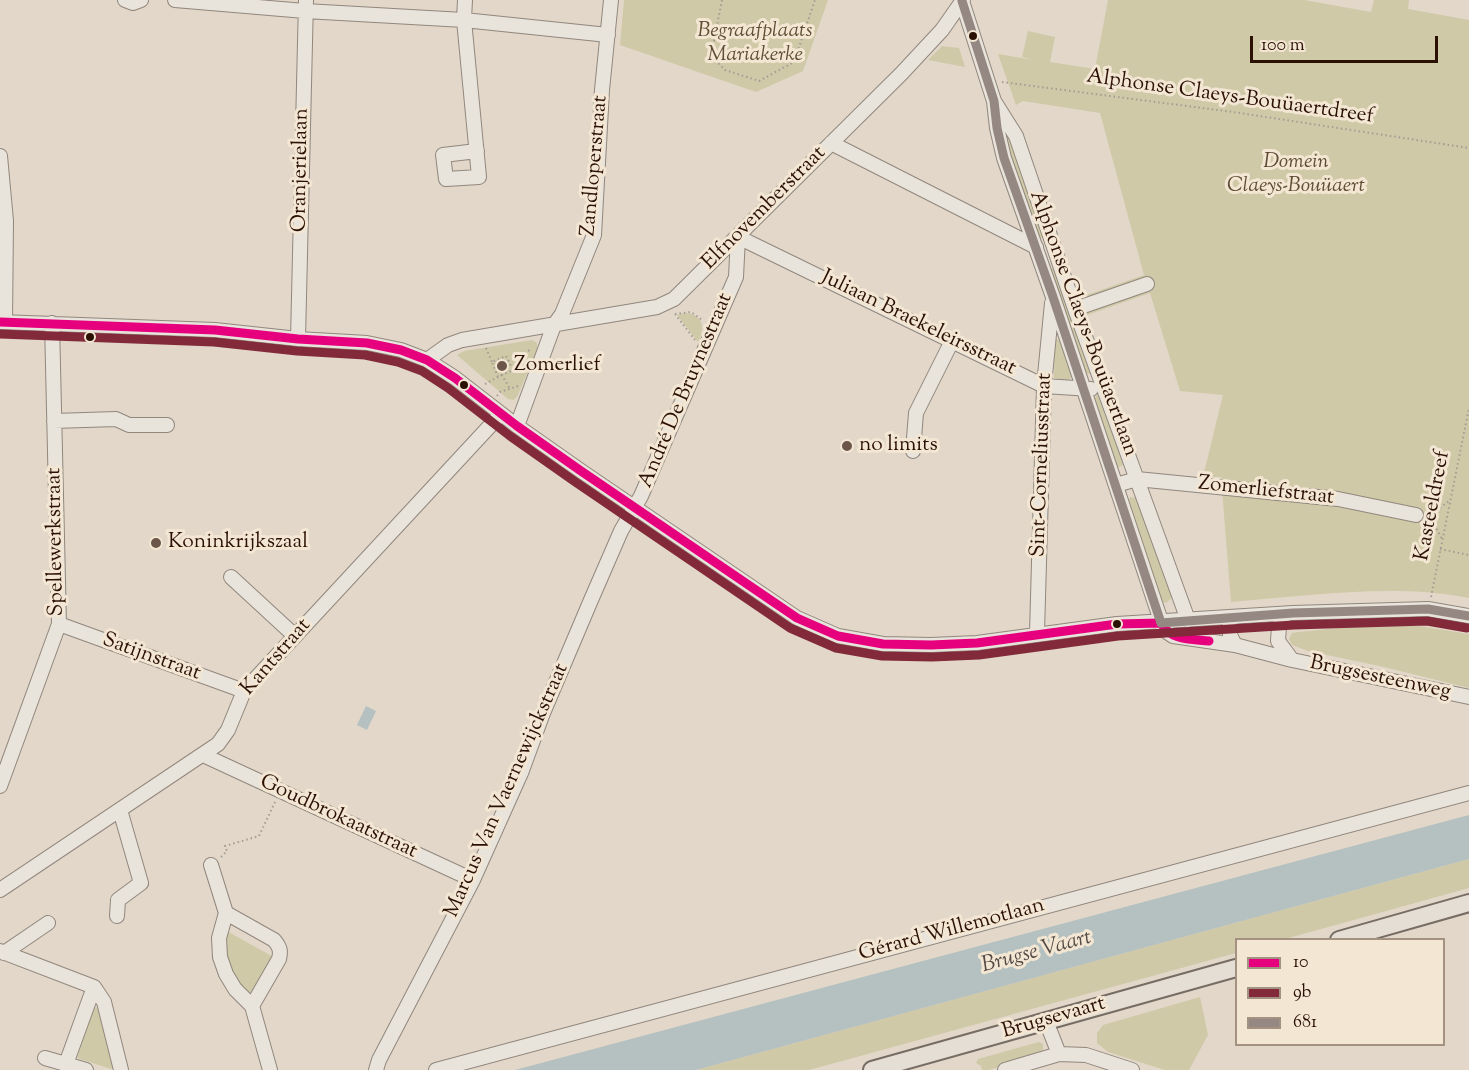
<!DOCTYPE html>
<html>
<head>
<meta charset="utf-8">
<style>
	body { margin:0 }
	#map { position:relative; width:1469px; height:1070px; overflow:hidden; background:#e2d7c8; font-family:"Sorts Mill Goudy",serif }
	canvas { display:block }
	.legend { position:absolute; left:1235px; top:938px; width:210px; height:108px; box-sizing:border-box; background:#f3e7d4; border:2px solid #a39181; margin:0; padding:8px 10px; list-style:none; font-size:18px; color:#2b1004 }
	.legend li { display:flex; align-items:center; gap:12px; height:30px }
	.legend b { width:30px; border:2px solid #a39181 }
	.scale { position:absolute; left:1250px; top:36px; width:188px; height:27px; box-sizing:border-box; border:3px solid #2b1004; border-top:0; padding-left:8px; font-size:18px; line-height:21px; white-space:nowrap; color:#2b1004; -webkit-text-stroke:4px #f3e7d4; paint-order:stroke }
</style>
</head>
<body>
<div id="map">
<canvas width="1469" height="1070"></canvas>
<ul class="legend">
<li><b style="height:8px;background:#e6007e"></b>10</li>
<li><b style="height:8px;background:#822a3a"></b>9b</li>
<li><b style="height:8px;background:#958882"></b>681</li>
</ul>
<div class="scale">100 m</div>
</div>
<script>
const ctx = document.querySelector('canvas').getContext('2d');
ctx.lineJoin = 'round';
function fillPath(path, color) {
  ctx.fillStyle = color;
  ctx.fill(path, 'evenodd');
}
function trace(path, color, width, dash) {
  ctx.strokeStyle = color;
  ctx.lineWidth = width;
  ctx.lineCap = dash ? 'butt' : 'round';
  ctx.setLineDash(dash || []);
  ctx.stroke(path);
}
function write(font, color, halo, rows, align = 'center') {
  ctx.font = font + ' "Sorts Mill Goudy",serif';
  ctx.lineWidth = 6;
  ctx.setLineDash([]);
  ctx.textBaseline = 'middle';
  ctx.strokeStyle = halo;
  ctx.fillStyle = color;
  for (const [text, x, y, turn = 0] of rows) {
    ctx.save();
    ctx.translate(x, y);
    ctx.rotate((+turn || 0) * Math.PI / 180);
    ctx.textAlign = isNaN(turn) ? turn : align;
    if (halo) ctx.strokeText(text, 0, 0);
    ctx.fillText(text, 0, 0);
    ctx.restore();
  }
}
fillPath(new Path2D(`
	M624,0h204l-25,71 -47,21 -136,-47z
	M1108,0h196l67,12 3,-12h35l-1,9 61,11v578c-74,-15 -163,-2 -238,4l-10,-125h-18l20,-82 -43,-4 -30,-98 -63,22 -6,-18 63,-22 -44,-162 -77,-12 -7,4 -18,-51 35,6 -11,-3 6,-26 27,6 -5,25 45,7z
	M942,46l17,2 6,19 -37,-7z
	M1001,127h5l38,110 -6,2z
	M1052,268h3l37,103 -3,3 -5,-1 -34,-104z
	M684,313c19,1 22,14 14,29l-21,-27z
	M1056,339l3,1 12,35v3l-3,2 -14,-2 1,-37z
	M532,340l5,3v7l-20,47 -4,3 -5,-1 -51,-44 7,-4z
	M1097,395l3,2 24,67 -6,4 -3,-3 -22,-66z
	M1130,497l7,1 36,99 -7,6 -3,-1 -2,-5 -32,-97z
	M1367,625l52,1 50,8v54l-85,-21 -76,-16 -16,-6 -3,-6 3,-6 7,-1z
	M1469,859v29l-184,51 -49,1v13l-427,117h-113z
	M225,930l50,28 -22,34h-6c-21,-16 -22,-37 -22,-62z
	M1200,997l8,38 -19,35h-24l-57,-18 -11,-9v-10l6,-8z
	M94,1007l4,1 15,58 -2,3 -34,-11z
	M1039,1042l4,2v6l-6,5 -48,15h-7l-1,-4 -5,-3 2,-4z`), '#cfc9a7');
fillPath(new Path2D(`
	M366,706l10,5 -9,19 -10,-5z
	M1469,815v44l-773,211h-181z`), '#b4c1c0');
const minor = new Path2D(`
	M125,0l8,3 8,-3
	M175,0l130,11 159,9 144,15
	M465,0l-1,20 15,157 -33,2 -3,-24 34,-4
	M962,1l32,100 22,35 59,173 113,311
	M994,101l3,27 7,30 49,139 111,333 9,6 62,9 57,15 177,37
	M831,143l205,104
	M0,156l6,65 -1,101
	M738,237l306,149 47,3
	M1075,309l72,-25
	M0,322l215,8 83,9 69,4 34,7 26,10 28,18 62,48 64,45 216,147 41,18 45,8 48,1 46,-2 140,-19 176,-11 135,-4 41,7
	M298,339l8,-339
	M427,360l21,-15 14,-5 195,-33 17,-8 227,-225 41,-44 21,-30
	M54,421l62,-2 13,6h38
	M517,426l37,-101 8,-11 32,-79 8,-145 9,-90
	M913,451l3,-38 36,-72
	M1116,485l21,-6 201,20 78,16
	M231,577l64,59
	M1285,614l-6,12 -1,15 14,19
	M1230,618v17l5,10
	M59,624l185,67
	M1037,633l7,-247 8,-83
	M203,755l270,125
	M0,786l59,-162 -7,-301
	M211,865l15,48
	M0,890l218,-146 10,-14 16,-39 257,-277
	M117,916l1,-16 23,-17 -21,-73
	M0,951l94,36 10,15 17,68
	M4,953l44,-30
	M252,1006l27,-47c2,-8 1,-12 -5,-19l-48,-27 -7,25 1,19 6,17 9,15 17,17 18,64
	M1046,1021l13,33 27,1 46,15
	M45,1058l41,12
	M66,1064l28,-77
	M376,1070l3,-10 94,-180 48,-107 22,-60 48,-113 30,-69 20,-35 95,-219 2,-40
	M436,1070l1033,-277
	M1005,1070l54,-16`);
const major = new Path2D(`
	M1339,940l130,-37
	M872,1070l364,-102`);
trace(minor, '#91877d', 16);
trace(major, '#766c63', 20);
trace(new Path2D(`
	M722,0l-11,56 14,14 34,11 35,-19 21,-62
	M1002,82l231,30 236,36
	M675,314l20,26
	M675,314l16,-2 11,8
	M486,348l6,14
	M508,361l22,-11
	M502,375l-4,2 -6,-15 14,-6 7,14 -11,5 8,14
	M485,384l13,-7
	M497,396l3,-4 18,-6
	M1428,513l7,-1 15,-12
	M1426,521l9,5 7,13
	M1440,549l29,6
	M1431,597l38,-189
	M221,857l6,-6 -2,-5 34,-10 16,-34`), '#a39c95', 2, [1.5, 3]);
trace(minor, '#e8e3db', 14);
trace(major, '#e4ded5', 16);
trace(new Path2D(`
	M0,322l215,8 83,9 69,4 34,7 26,10 28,18 62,48 64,45 216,147 41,18 45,8 48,1 46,-2 140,-19 44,-1c10,18 30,16 48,18`), '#e6007e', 9);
trace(new Path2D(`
	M0,334l214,8 83,9 68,4 33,7 24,9 26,17 62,48 64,45 216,147 46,20 46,8 50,1 47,-2 139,-19 176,-11 133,-4 40,7`), '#822a3a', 9);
trace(new Path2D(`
	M962,1l32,100 3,27 7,30 49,139 108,326 132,-10 135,-4 41,7`), '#958882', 9);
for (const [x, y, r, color] of [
	[973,36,5,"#2b1004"],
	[90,337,5,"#2b1004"],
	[502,366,6,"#6b5649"],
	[464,385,5,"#2b1004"],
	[847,446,6,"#6b5649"],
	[156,543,6,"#6b5649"],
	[1117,624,5,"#2b1004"]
]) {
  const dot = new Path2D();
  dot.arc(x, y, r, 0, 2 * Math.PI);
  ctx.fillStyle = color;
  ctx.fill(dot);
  trace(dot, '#f3e7d4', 2);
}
write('italic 21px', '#5f4d34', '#f3e7d4', [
	["Begraafplaats",755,32],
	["Mariakerke",755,56],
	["Domein",1296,163],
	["Claeys-Bouüaert",1296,187]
]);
write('21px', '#2b1004', '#f3e7d4', [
	["Alphonse Claeys-Bouüaertdreef",1230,98,8],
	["Zandloperstraat",596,166,-85],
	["Oranjerielaan",302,170,-89],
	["Elfnovemberstraat",765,209,-45],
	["Juliaan Braekeleirsstraat",918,324,26],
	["Alphonse Claeys-Bouüaertlaan",1082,324,70],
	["André De Bruynestraat",687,391,-67],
	["Sint-Corneliusstraat",1043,465,-88],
	["Zomerliefstraat",1266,492,6],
	["Kasteeldreef",1434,506,-79],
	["Spellewerkstraat",57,542,-91],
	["Satijnstraat",151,658,20],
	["Kantstraat",277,658,-49],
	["Brugsesteenweg",1380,679,12],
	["Marcus Van Vaernewijckstraat",508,791,-66],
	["Goudbrokaatstraat",338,818,25],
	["Gérard Willemotlaan",952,931,-15],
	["Brugsevaart",1054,1019,-16]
]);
write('21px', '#2b1004', '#f3e7d4', [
	["Zomerlief",514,366],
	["no limits",859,446],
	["Koninkrijkszaal",168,543]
], 'left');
write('italic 22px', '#544a45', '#f3e7d4', [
	["Brugse Vaart",1037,953,-15]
]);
</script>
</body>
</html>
